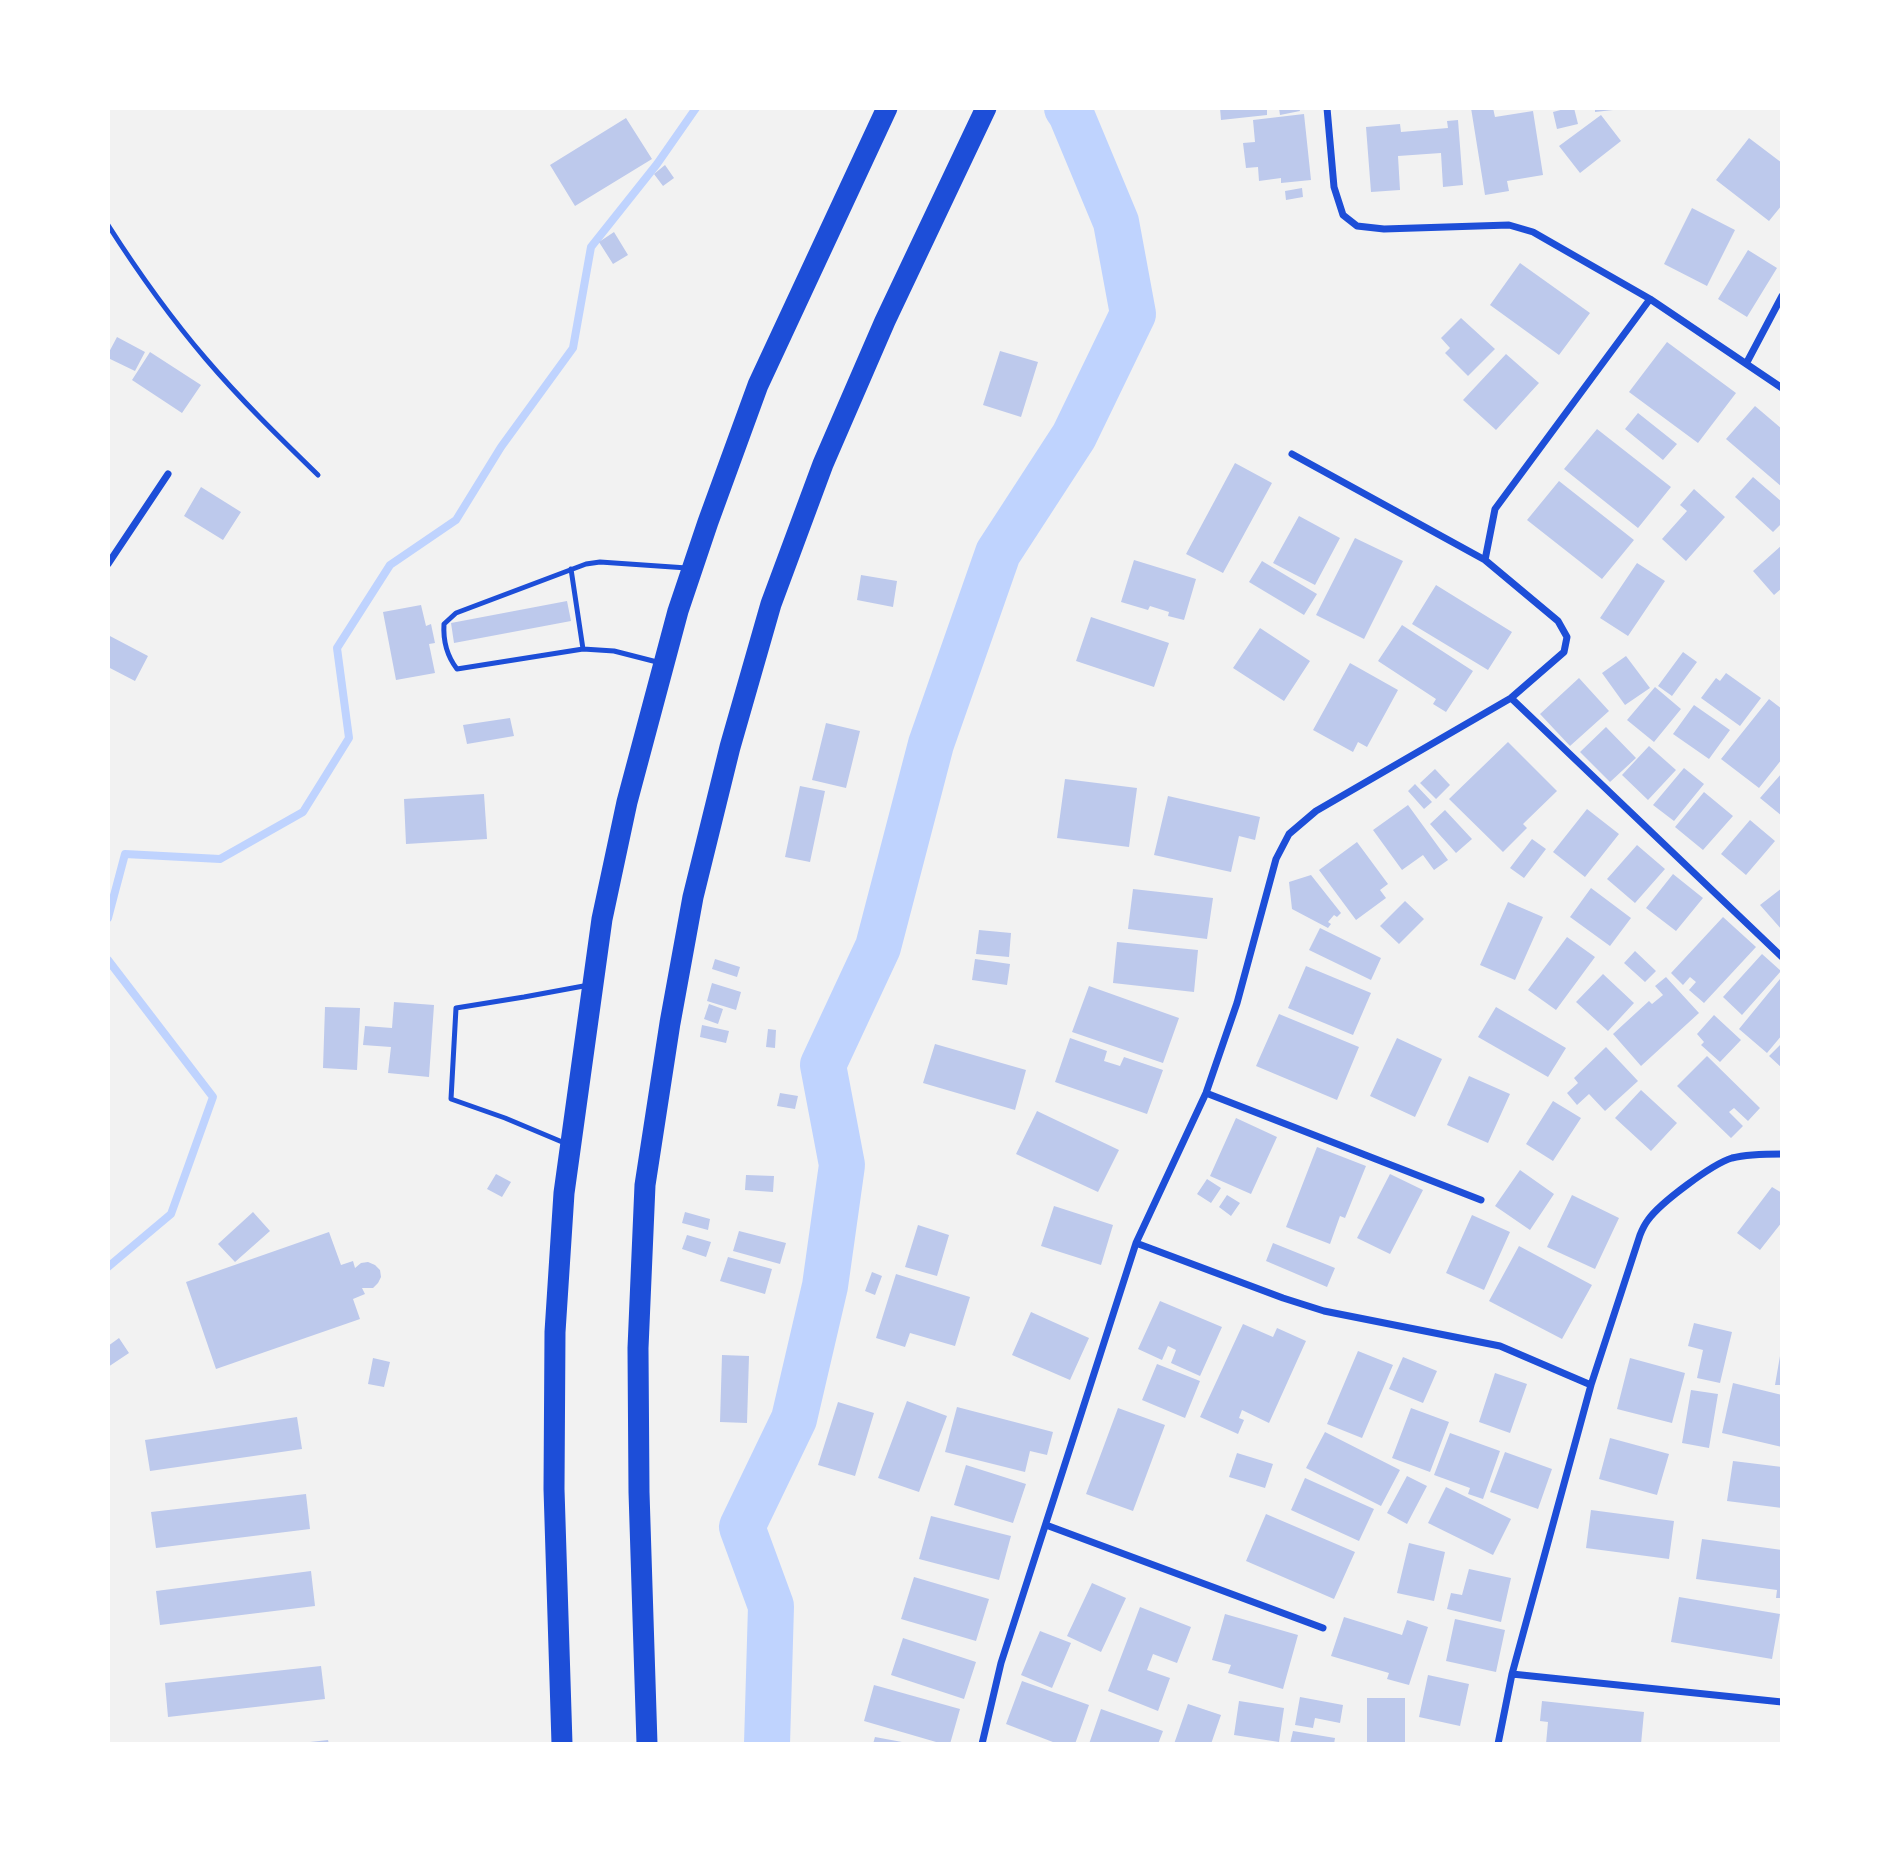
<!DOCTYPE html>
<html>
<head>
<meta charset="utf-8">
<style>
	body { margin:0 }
	#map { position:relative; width:1890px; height:1852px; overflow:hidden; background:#f2f2f2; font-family:"IBM Plex Sans",sans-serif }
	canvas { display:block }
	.frame { position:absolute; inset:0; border:110px solid #fff; pointer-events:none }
</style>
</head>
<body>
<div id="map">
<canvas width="1890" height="1852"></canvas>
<div class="frame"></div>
</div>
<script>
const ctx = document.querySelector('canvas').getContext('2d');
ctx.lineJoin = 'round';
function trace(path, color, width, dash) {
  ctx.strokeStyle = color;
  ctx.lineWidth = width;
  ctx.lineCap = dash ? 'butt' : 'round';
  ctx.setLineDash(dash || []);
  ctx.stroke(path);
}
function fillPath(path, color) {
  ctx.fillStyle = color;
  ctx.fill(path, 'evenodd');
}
trace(new Path2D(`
	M108,918l17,-64 95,5 83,-47 46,-74 -12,-90 53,-83 66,-45 45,-73 72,-99 18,-101 66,-83 39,-56
	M108,960l105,137 -42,117 -63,53`), '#bfd3fe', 8);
trace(new Path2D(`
	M767,1744l4,-138 -29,-79 52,-108 31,-133 17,-121 -19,-100 55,-118 53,-203 67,-191 76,-117 59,-122 -17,-92 -45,-108 -4,-6`), '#bfd3fe', 46);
fillPath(new Path2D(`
	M1220,108h47v7l-46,5z
	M1279,108h20l1,3 -20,4z
	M1471,108h22l2,9 38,-6 10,64 -36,6 2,10 -24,4z
	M1568,108h6l4,16 -21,5 -4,-17z
	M1595,108h18v2l-18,2z
	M1304,114l7,66 -30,3v-5l-22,3 -1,-14 -12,1 -3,-25 12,-1 -2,-22z
	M1601,115l20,26 -41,32 -21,-27z
	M626,118l26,41 -77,47 -25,-41z
	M1458,120l5,65 -20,2 -2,-34 -43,3 2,34 -29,2 -5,-65 34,-3 1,8 47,-4 -1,-7z
	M1749,138l33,25v42l-13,16 -53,-41z
	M665,165l9,13 -11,8 -9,-12z
	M1302,188l1,9 -17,3 -1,-9z
	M1692,208l43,22 -28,56 -43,-22z
	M614,232l14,23 -15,9 -14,-22z
	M1748,250l29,18 -30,49 -29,-18z
	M1520,263l70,50 -31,42 -69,-50z
	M1461,318l34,31 -27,27 -23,-23 5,-5 -9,-10z
	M117,337l28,15 -10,19 -27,-13v-4z
	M1667,342l69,51 -38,50 -69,-51z
	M1000,351l38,11 -17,55 -38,-12z
	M150,352l51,33 -19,28 -50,-33z
	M1506,354l33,29 -43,47 -33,-30z
	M1755,406l27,23v58l-56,-48z
	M1638,413l39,31 -14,16 -38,-31z
	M1597,429l74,58 -33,41 -74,-59z
	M1235,463l37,20 -49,90 -37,-19z
	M1753,477l29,25v21l-9,9 -38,-35z
	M1559,481l75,59 -32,39 -75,-59z
	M201,487l40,25 -18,28 -39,-24z
	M1694,489l31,28 -39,44 -24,-22 25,-28 -7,-6z
	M1299,516l41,22 -25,47 -42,-22z
	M1355,538l48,23 -39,78 -48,-24z
	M1782,545v43l-8,7 -21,-24z
	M1134,560l62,19 -12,41 -16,-4 1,-4 -19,-6 -2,4 -27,-8z
	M1262,561l55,33 -13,21 -55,-33z
	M1637,563l28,18 -37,55 -28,-18z
	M861,575l36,6 -4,26 -36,-7z
	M1436,585l76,47 -24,38 -76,-46z
	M567,601l4,20 -117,22 -3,-20z
	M421,605l5,21 5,-2 4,19 -6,1 6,29 -39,7 -13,-68z
	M1091,617l78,26 -15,44 -78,-26z
	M1402,625l71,46 -27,41 -13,-8 3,-5 -58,-38z
	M1260,628l50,33 -26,40 -51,-33z
	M108,635l40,21 -13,25 -27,-14z
	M1683,652l14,10 -25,34 -14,-10z
	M1626,656l24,32 -25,17 -23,-32z
	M1350,663l48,27 -31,57 -9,-5 -5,10 -40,-22z
	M1726,673l35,25 -21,28 -39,-28 15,-20 4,3z
	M1579,678l30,33 -39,35 -30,-32z
	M1655,687l26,22 -27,33 -27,-22z
	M1769,699l13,10v50l-23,29 -38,-29z
	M1694,705l36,25 -21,29 -36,-25z
	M510,718l4,18 -47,8 -4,-19z
	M826,723l34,8 -14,57 -34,-8z
	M1606,727l30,31 -26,24 -30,-30z
	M1508,742l49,49 -34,33 4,4 -24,24 -54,-53z
	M1649,746l27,24 -28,30 -26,-25z
	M1684,768l20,16 -30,37 -21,-16z
	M1435,769l15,16 -14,14 -16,-16z
	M1782,773v43l-22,-18z
	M1065,779l72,9 -8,59 -72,-9z
	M1415,784l17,18 -8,7 -16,-18z
	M800,786l25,5 -15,71 -25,-5z
	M1704,792l29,24 -30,34 -28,-23z
	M484,794l3,45 -81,5 -2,-45z
	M1168,796l92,21 -5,23 -16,-4 -8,36 -77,-17z
	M1408,805l40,55 -14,10 -11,-15 -21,15 -29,-40z
	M1587,809l32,25 -34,43 -32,-25z
	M1445,810l27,29 -16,14 -26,-29z
	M1750,820l25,21 -29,34 -25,-21z
	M1532,839l14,10 -22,29 -14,-10z
	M1357,842l31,42 -8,6 6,8 -30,22 -37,-50z
	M1637,845l28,24 -30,34 -28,-24z
	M1673,874l30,24 -27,33 -30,-23z
	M1311,875l30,38 -4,4 -3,-2 -6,7 3,2 -3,4 -36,-19 -3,-27z
	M1591,888l40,30 -21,28 -40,-29z
	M1782,888v42l-22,-25z
	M1133,889l80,9 -6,41 -79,-10z
	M1405,901l19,18 -25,25 -19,-18z
	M1508,902l35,15 -28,63 -35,-15z
	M1723,917l33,30 -52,56 -15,-13 7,-8 -6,-5 -7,8 -12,-12z
	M1320,928l61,30 -10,22 -62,-30z
	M979,930l32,3 -2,24 -33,-3z
	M1567,937l28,20 -39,53 -28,-20z
	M1117,942l81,8 -4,42 -81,-9z
	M1635,951l21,20 -11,11 -21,-19z
	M1762,954l19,17 -39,44 -19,-18z
	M715,959l25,8 -3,10 -25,-8z
	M975,959l35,5 -3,21 -35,-5z
	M1306,966l65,27 -18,42 -65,-27z
	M1603,974l31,29 -26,28 -32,-29z
	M1666,977l33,36 -58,53 -28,-32 36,-33 3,3 11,-9 -8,-9z
	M1780,979l2,1v55l-15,18 -28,-24z
	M712,983l29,9 -5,18 -29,-9z
	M1089,986l90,32 -16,45 -91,-31z
	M394,1002l40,3 -5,72 -41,-4 3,-26 -28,-2 2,-19 27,2z
	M709,1004l14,5 -5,15 -14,-5z
	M325,1007l35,1 -3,62 -34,-2z
	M1496,1007l70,41 -18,29 -70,-40z
	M1279,1014l80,33 -22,53 -81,-34z
	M1714,1015l27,25 -21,22 -19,-17 3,-3 -7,-8z
	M702,1025l27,6 -3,12 -26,-6z
	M768,1029l8,1 -1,18 -9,-1z
	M1070,1038l37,13 -3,10 16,5 4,-9 39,13 -16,44 -92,-32z
	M1397,1038l45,21 -27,58 -45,-21z
	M1782,1043v25l-13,-12z
	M935,1044l91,26 -11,40 -92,-27z
	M1606,1047l32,34 -33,30 -16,-17 -12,11 -10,-12 11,-10 -4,-5z
	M1707,1056l53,52 -12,13 -14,-13 -5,4 14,14 -12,12 -54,-52z
	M1469,1076l41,18 -22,49 -41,-18z
	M1641,1090l36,33 -26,28 -36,-33z
	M780,1093l18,3 -3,13 -18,-3z
	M1553,1101l28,17 -28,43 -27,-17z
	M1037,1111l82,39 -21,42 -82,-38z
	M1236,1118l41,19 -26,57 -41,-18z
	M1317,1147l49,19 -21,52 -5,-2 -10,28 -44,-17z
	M1520,1170l34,24 -24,36 -35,-24z
	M496,1174l15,8 -9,15 -15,-8z
	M1390,1174l33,16 -33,64 -33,-16z
	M746,1175l28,1 -1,16 -28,-2z
	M1207,1179l14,9 -10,15 -14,-9z
	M1772,1187l10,6v29l-22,28 -23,-17z
	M1227,1195l13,8 -9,13 -12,-9z
	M1572,1195l47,23 -24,51 -48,-22z
	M1054,1206l59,19 -12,40 -60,-19z
	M253,1212l17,19 -35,31 -17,-18z
	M685,1212l25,7 -2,11 -26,-7z
	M1472,1215l38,17 -26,58 -38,-17z
	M918,1225l31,10 -12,41 -32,-9z
	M739,1231l47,12 -6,21 -47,-13z
	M329,1232l12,33 12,-4 2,7 6,-5 7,-1 7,3 5,5 1,7 -3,6 -5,5h-11l3,6 -12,5 7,20 -144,50 -30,-87z
	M687,1235l24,7 -5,15 -24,-8z
	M1273,1243l62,25 -8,19 -61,-26z
	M1519,1246l73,39 -30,54 -73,-38z
	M728,1257l44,12 -7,25 -45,-13z
	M872,1272l10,4 -7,19 -10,-4z
	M896,1274l74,23 -15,49 -45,-13 -5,14 -29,-9z
	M1160,1301l62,26 -22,49 -29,-13 5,-13 -8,-4 -6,14 -24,-11z
	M1031,1312l58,26 -19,42 -58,-25z
	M1694,1323l38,9 -12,51 -23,-5 6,-28 -15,-4z
	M1243,1324l30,13 4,-9 29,13 -37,82 -27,-13 -3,8 5,2 -6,14 -38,-17z
	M119,1338l10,15 -21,14v-21z
	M1358,1351l35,14 -31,73 -35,-14z
	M722,1355l27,1 -2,67 -27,-1z
	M1780,1356h2v29h-7z
	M1403,1357l34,14 -14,32 -34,-14z
	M373,1358l17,4 -6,25 -16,-3z
	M1630,1358l55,15 -13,50 -55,-14z
	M1157,1364l43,17 -15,37 -43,-18z
	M1495,1373l32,11 -17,49 -31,-11z
	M1733,1383l49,12v52l-60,-14z
	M1691,1390l27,4 -9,54 -27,-5z
	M907,1401l40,15 -28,76 -41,-14z
	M838,1402l36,11 -19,63 -37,-11z
	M957,1407l96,25 -6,23 -17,-4 -5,21 -80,-20z
	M1118,1408l47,17 -32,86 -47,-17z
	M1411,1408l38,14 -19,50 -38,-14z
	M297,1417l5,32 -152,22 -5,-31z
	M1325,1432l75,38 -19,36 -75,-38z
	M1450,1433l50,18 -17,48 -15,-5 2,-6 -36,-13z
	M1610,1438l59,16 -12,41 -58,-16z
	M1505,1452l47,17 -14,40 -48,-17z
	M1237,1453l36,11 -8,24 -36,-11z
	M1733,1461l49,6v41l-55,-7z
	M966,1465l60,19 -13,39 -59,-18z
	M1407,1476l20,10 -20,38 -20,-11z
	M1305,1478l69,31 -15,32 -68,-31z
	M1446,1487l65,32 -18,36 -65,-32z
	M306,1494l4,35 -154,19 -5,-36z
	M1591,1510l83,11 -5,38 -83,-11z
	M1266,1514l89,38 -21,47 -88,-38z
	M931,1516l80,20 -12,44 -80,-21z
	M1702,1539l80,11v48h-6l1,-8 -81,-11z
	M1409,1543l36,9 -11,49 -37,-8z
	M1469,1569l42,9 -10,44 -54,-13 4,-16 11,2z
	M311,1571l4,35 -155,19 -4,-34z
	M914,1577l75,22 -13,42 -75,-22z
	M1092,1583l34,15 -25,54 -34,-16z
	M1679,1597l101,17 -8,45 -101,-17z
	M1140,1607l51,20 -14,36 -24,-9 -6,16 23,8 -12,33 -50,-20z
	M1225,1614l73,21 -15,54 -55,-16 3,-8 -19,-5z
	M1344,1617l58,18 5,-15 21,7 -19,58 -22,-6 2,-6 -58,-17z
	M1455,1619l50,11 -9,42 -50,-11z
	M1040,1631l31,12 -19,45 -31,-13z
	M903,1638l73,24 -12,37 -73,-24z
	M321,1666l4,33 -157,18 -3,-34z
	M1428,1675l41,9 -9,42 -41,-9z
	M1022,1681l67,24 -14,39h-17l-52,-20z
	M874,1685l86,24 -10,35h-7l-79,-23z
	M1300,1697l43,8 -3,18 -25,-5 -2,10 -18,-3z
	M1367,1698h38v46h-38z
	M1239,1701l45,7 -5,34 -45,-7z
	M1542,1701l102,11 -3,32h-95l2,-22 -8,-1z
	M1188,1704l33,11 -10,29h-37z
	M1101,1709l62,22 -5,13h-69z
	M1293,1731l42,7 -1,6h-44z
	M875,1737l27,5v2h-29z
	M328,1740l1,4h-19v-2z`), '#bdc9ec');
trace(new Path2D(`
	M108,225c30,47 62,92 98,134 35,41 74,79 112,116
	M571,569l12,80
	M657,662l-43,-11 -31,-2 -126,20c-10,-13 -14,-29 -13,-45l12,-11 130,-49 14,-2 87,6
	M567,1144l-62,-26 -54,-19 5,-91 68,-11 65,-12`), '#1d4ed8', 5);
trace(new Path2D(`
	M1327,108l7,79 9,28 14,11 27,3 125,-4 24,7 117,67 132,89
	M1746,364l36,-68
	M1485,560l10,-51 155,-210
	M108,564l60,-90
	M1511,698l271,259
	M1206,1093l275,107
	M1136,1243l147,55 41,13 176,35 91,39
	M1046,1525l277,103
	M1512,1674l270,28
	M982,1744l19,-81 135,-420 70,-150 31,-90 39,-144 13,-25 27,-23 195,-113 53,-46 3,-15 -9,-16 -73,-61 -193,-106
	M1498,1744l14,-70 79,-289 49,-150c2,-5 5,-11 8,-15 12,-17 64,-56 84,-62 16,-4 33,-4 50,-4`), '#1d4ed8', 7);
trace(new Path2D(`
	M562,1744l-8,-255 1,-157 9,-139 38,-274 25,-117 51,-191 30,-89 50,-137 129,-277
	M647,1744l-8,-252 -1,-144 7,-163 25,-162 23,-126 37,-150 41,-143 52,-140 62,-143 101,-213`), '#1d4ed8', 21);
</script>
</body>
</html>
